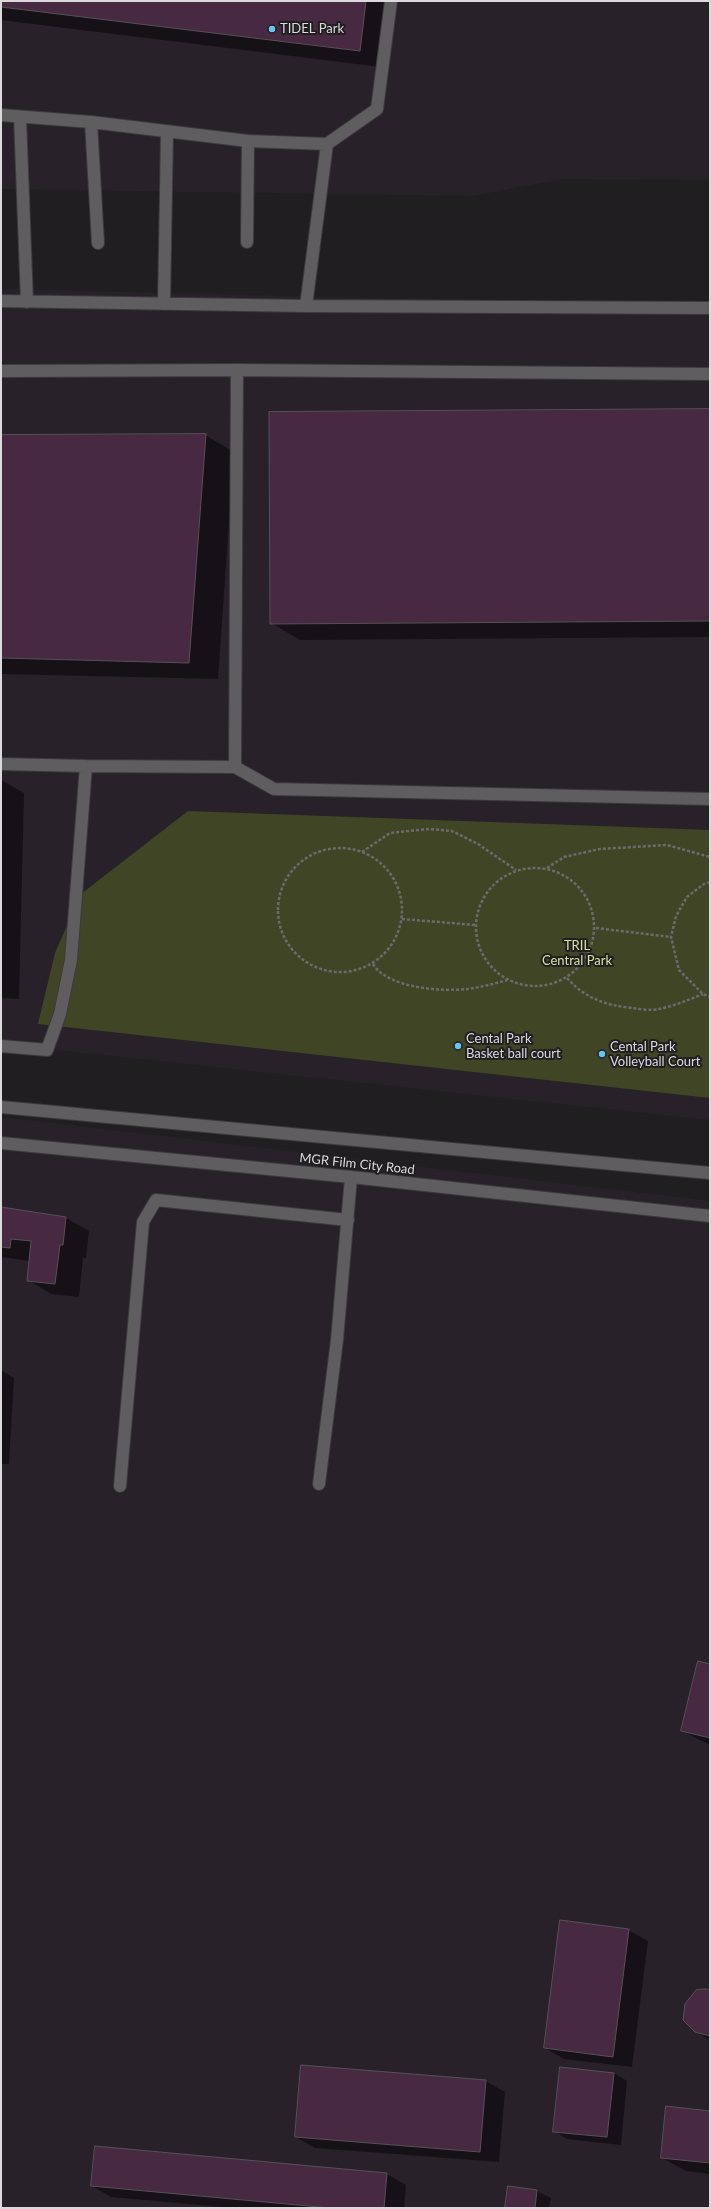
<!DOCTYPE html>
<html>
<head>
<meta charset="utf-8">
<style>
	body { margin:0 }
	#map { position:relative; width:711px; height:2209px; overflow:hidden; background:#211e21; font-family:Lato,sans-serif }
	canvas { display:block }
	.frame { position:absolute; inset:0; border:2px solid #dcd9dc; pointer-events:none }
</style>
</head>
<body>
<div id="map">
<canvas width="711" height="2209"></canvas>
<div class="frame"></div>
</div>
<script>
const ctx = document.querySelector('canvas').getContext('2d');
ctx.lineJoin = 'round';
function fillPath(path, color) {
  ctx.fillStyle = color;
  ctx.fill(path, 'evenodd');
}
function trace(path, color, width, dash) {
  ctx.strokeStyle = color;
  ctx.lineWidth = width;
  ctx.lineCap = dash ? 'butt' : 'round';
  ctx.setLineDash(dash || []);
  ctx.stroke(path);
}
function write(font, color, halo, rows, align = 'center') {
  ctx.font = font + ' Lato,sans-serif';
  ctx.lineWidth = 4;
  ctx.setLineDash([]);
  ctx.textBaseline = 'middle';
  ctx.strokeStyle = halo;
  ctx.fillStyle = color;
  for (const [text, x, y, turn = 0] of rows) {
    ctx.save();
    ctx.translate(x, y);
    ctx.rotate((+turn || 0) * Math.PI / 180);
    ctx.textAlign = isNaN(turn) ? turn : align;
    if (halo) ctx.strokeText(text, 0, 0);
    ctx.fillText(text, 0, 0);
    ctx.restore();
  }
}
fillPath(new Path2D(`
	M1,1h709v179l-147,-1 -91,17 -471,-7z
	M1,289l709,17v814l-709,-76z
	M1,1117l709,84v1007h-709z`), '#28212a');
fillPath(new Path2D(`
	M188,811l522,19v268l-672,-74 17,-71 26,-59z`), '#404625');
fillPath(new Path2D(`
	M1,1h396l-8,67 -388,-48z
	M710,410v227l-410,3 -29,-17z
	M205,435l29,17 -16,227 -217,-5v-238z
	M1,780l23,13 -5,206 -18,-1z
	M1,1209l65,9 23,13 -3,27h-3l-4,39 -28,-3 -23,-14 2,-19 -29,-4z
	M1,1370l13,8 -5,86h-8z
	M710,1665v80l-28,-14z
	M628,1930l20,11 -16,126 -68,-8 -19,-11z
	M710,1991v49l-14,-8z
	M302,2066l184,15 19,11 -6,70 -184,-14 -19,-11z
	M614,2073l13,8 -6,64 -54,-6 -13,-8z
	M710,2112v62l-24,-3 -24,-13z
	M387,2174l19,11 -2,23h-171l-122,-11 -19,-11z
	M509,2187l28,4 14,7 -2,10h-43z`), '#0007');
const building = new Path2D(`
	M1,1h365l-6,50 -359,-44z
	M710,409v212l-440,3 -1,-212z
	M206,434l-17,229 -188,-5v-223z
	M1,1207l65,10 -3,28h-3l-5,39 -28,-3 4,-40 -20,-2 -1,9 -9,-1z
	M698,1661l12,3v74l-29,-7z
	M560,1920l69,9 -16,128 -69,-9z
	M706,1989l4,1v46l-15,-4 -12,-12 2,-16 11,-14z
	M301,2065l185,15 -6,72 -185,-15z
	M560,2067l54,6 -7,64 -54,-5z
	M666,2106l44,5v52l-49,-5z
	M95,2146l292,27 -3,35h-54l-239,-22z
	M508,2186l29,4 -2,18h-30z`);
fillPath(building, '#472a41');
trace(building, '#565155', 1);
const minor = new Path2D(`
	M1,115l90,7 157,19 79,3 50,-35 14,-108
	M20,117l7,185
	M91,122l7,121
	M247,242l1,-101
	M1,301l305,5 404,2
	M164,304l3,-172
	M306,306l21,-162
	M1,371l236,-1
	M1,764l85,2
	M235,767l2,-397 473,4
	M1,1046l46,4 13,-36 11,-54 15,-194 149,1 39,22 436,10
	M1,1107l709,66
	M1,1143l350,34 359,39
	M319,1484l18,-144 14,-163
	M120,1486l23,-264 13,-22 192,20`);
trace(minor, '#3c3a3d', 14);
trace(new Path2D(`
	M278 910a62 62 0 1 1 124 0a62 62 0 1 1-124 0Z
	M362,852l28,-19 39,-4 23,2 26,13 38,26
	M476 927a59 59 0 1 1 118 0a59 59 0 1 1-118 0Z
	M547,868l17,-11 36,-8 67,-4 43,12
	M710,882l-6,2 -17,13 -11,19 -5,21 8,33 24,24 7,3
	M402,919l73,6
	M596,928l75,9
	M373,964c14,24 68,28 95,25 13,-2 26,-5 39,-9
	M567,978c19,21 38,27 65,30 8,1 19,3 27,1 15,-3 29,-9 44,-15`), '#6d6a6d', 2.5, [3, 2]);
trace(minor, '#605d61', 12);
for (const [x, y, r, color] of [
	[272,29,4,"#68c4f0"],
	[458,1046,4,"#68c4f0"],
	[602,1054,4,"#68c4f0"]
]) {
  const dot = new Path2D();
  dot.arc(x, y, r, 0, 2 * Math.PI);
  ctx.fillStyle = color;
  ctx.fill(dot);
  trace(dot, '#211e21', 1.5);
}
write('13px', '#dcd9dc', '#211e21', [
	["TIDEL Park",280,29],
	["Cental Park",466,1039],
	["Basket ball court",466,1054],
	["Cental Park",610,1047],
	["Volleyball Court",610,1062]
], 'left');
write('13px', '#d6e2a1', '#211e21', [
	["TRIL",577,946],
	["Central Park",577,961]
]);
write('13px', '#dcd9dc', '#211e21', [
	["MGR Film City Road",357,1164,6]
]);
</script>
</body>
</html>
